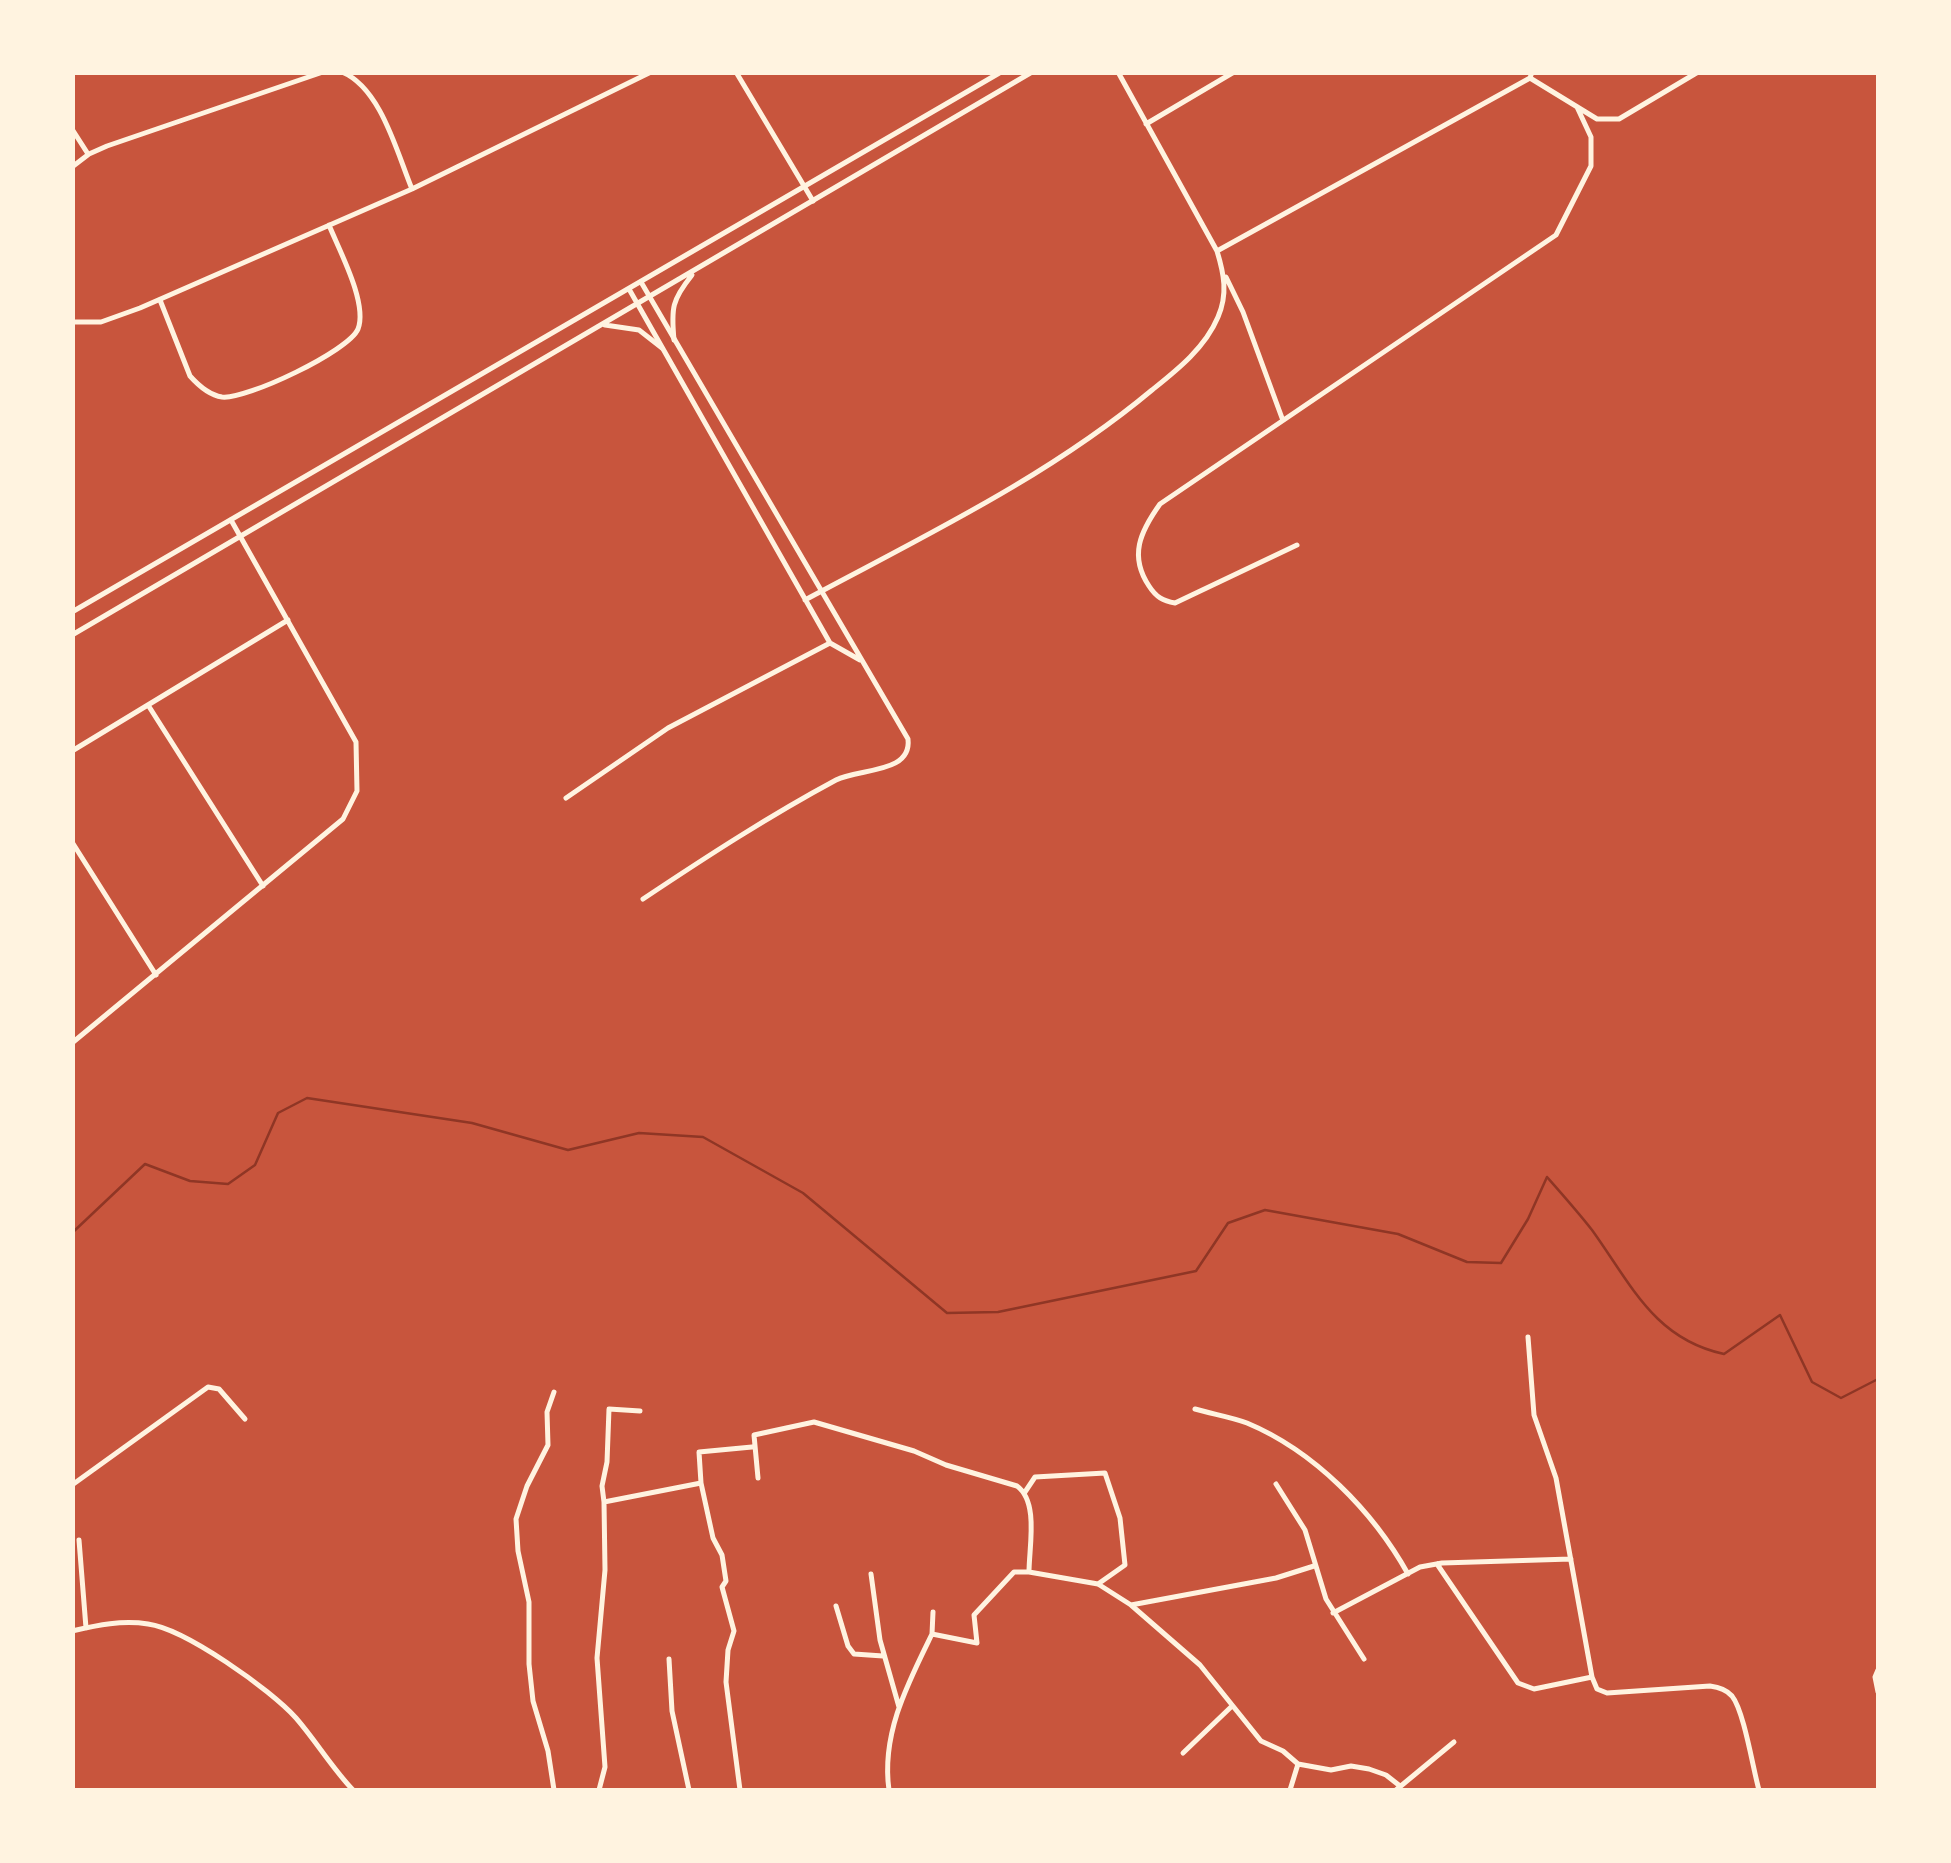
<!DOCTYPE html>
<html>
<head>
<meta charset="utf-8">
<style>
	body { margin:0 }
	#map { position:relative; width:1951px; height:1863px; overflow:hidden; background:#c8553d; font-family:Jost,sans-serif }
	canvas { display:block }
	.frame { position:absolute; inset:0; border:75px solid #fff3e0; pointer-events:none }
</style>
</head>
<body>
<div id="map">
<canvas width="1951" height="1863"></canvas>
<div class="frame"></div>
</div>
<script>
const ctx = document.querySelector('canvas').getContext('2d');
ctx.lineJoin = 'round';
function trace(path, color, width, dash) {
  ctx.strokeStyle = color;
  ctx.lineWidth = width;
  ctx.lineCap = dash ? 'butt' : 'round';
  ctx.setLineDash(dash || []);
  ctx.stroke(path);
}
trace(new Path2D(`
	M72,1233l73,-69 45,17 38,3 27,-19 23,-52 29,-15 165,25 96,27 71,-17 64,4 100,56 144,120 51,-1 198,-41 32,-48 37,-13 133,24 69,28 34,1 27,-44 19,-42c15,17 31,35 45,53 39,54 62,109 132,124l56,-39 32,67 29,16 37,-19`), '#8f3625', 2.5);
trace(new Path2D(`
	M342,72c39,16 55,81 70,117
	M736,72l77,129
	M1530,78l67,41h22l79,-47
	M1146,124l88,-52
	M72,129l16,25
	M72,167l17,-13 18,-8 216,-74
	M1217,251l313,-173 2,-6
	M1226,277l17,35 39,106
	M641,282l267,457c4,35 -49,29 -72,41 -67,36 -130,77 -193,119
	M629,289l201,354 30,17
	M160,300l30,76c8,9 19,19 32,21 24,3 127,-46 136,-68 10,-26 -19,-79 -29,-104
	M72,322h29l39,-14 272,-119 239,-117
	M1297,545l-122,58c-12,-2 -19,-6 -26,-17 -20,-30 -9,-54 11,-82l396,-269 35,-69v-29l-14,-30
	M805,600c119,-64 243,-123 347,-210 25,-20 53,-42 66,-73 10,-23 6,-43 -1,-66l-99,-179
	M148,705l115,181
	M72,751l216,-131
	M566,798l102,-70 162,-85
	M72,842l84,133
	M72,1043l271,-224 14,-28 -1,-49 -125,-222
	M1528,1337l6,78 22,63 36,199 5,12 10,4 103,-7c8,1 16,3 22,10 12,15 21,73 27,94
	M1195,1409c17,5 36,8 52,14 67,28 126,88 161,151
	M758,1478l-4,-43 60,-13 100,29 32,14 71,21c22,16 12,61 12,86l69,12 33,21 69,60 61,76 22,10 15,13 33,6 20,-4 18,3 17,6 14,11
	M1276,1484l29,46 21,69 38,60
	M72,1485l136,-98 11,2 26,30
	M1025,1492l10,-15 70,-4 15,45 5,47 -27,19
	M604,1502l-2,-16 5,-24 2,-53 31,2
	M79,1540l7,88
	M1437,1564l81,119 16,6 58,-12
	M871,1574l9,66 19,67
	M1131,1605l145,-27 38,-12
	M836,1606l12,40 6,8 29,2
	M1333,1613l87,-46 22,-4 129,-4
	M72,1631c26,-6 50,-11 76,-7 37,5 122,65 148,94 20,23 36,50 57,72
	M932,1634l1,-22
	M669,1659l3,52 17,79
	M1878,1670l-3,7 3,15
	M1183,1753l48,-46
	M554,1790l-6,-39 -15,-50 -4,-37v-62l-11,-51 -2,-32 11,-33 21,-41 -1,-33 7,-20
	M599,1790l6,-23 -8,-109 8,-88 -1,-68 97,-19
	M740,1790l-14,-108 2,-32 6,-19 -12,-44 4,-6 -4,-26 -9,-17 -12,-55 -2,-31 53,-5
	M889,1790c-8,-56 19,-107 43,-156l45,9 -3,-28 40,-43h15
	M1290,1790l8,-26
	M1396,1790l58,-48`), '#fff3e0', 5);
trace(new Path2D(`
	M605,325l34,5 23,18
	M674,340c-3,-32 -2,-40 18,-65
	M72,612l929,-540
	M72,635l960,-563`), '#fff3e0', 5);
</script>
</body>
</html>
